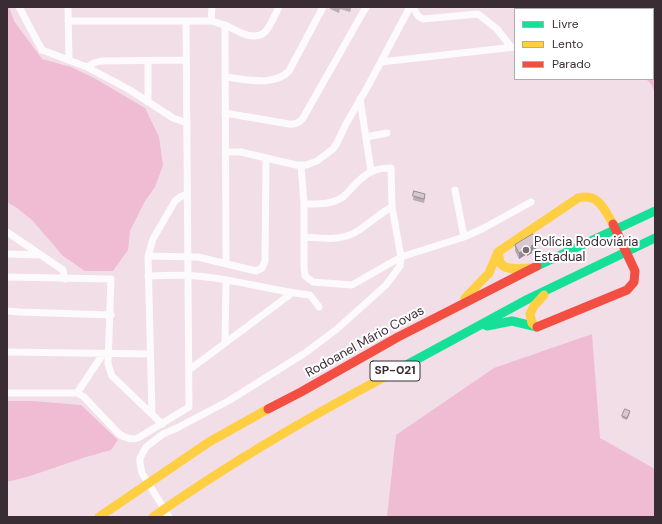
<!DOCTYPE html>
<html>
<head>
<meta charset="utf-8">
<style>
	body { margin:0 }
	#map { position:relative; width:662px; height:524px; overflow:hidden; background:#f2dee7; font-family:"DM Sans",sans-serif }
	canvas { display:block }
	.frame { position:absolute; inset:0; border:8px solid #3a2c33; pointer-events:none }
	.legend { position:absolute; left:514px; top:8px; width:140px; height:72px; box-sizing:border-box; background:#fff; border:1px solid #b0abad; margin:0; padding:5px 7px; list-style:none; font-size:12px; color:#3a2c33 }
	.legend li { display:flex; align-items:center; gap:8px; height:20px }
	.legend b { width:20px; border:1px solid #b0abad }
</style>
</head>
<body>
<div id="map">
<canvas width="662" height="524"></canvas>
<div class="frame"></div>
<ul class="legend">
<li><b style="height:5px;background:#16e098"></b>Livre</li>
<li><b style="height:5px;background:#ffcf43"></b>Lento</li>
<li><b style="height:5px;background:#f24e42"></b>Parado</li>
</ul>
</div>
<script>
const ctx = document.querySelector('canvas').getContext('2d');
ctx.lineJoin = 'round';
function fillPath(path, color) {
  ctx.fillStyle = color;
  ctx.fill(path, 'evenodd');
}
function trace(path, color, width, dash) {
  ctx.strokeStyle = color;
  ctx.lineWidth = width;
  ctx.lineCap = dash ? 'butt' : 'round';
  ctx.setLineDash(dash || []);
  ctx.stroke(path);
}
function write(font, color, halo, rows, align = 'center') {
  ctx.font = font + ' "DM Sans",sans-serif';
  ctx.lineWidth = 4;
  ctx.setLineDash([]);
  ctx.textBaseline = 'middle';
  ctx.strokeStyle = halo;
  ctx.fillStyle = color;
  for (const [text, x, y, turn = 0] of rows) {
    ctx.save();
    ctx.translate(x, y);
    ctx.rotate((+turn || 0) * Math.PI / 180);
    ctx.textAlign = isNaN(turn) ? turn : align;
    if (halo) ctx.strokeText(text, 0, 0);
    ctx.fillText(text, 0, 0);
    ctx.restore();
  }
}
fillPath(new Path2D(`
	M7,7h2l5,14 28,38 29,8 23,11 51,30 14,29 4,28 -8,22 -10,14 -15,30 -2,19 -15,21h-28l-22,-15 -31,-36 -15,-12 -10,-6z
	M653,48l2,1v44l-4,-9 -5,-5h7z
	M592,334l8,104 55,31v48h-268l9,-82 98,-67z
	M7,401h26l48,4 37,35 -7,10 -25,7 -59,20 -20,5z`), '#efbcd4');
trace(new Path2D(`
	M19,7l23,43 45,17 43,23 43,28 14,5
	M68,7l1,53
	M413,7l5,9 5,3 55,-5 19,15 14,18
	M650,7l5,2
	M68,21h143c6,2 11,3 16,5 11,5 26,16 38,6 6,-6 10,-18 14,-25
	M211,21l1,-14
	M225,25l1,238
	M148,61v41
	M381,62l134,-15
	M87,67l7,-4 7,-2 85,-1
	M225,77c20,2 49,10 64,-6l34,-64
	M360,99l11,72
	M225,113l64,11c6,1 10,-1 14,-6l63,-111
	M366,137l21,-4
	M225,152h16l55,13h10l11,-4 16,-12 4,-6 9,-19 22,-38 42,-79
	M301,165l3,39v63l1,9 8,6 39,3 49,-28 63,-20 18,-8 49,-27
	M455,190l9,47
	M7,232l56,38 2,9
	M304,237c19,1 38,5 55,-7 11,-7 21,-17 33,-23
	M7,254l34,1
	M148,256l50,1 58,14 6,-3 3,-7 1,-103
	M148,276c16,0 33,-2 49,0 38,3 75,15 113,19l9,12
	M7,277l104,2 -3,85 4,12 50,48
	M7,311l13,1 91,3
	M225,343l1,-63
	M7,352l143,2
	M189,370l103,-77
	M7,393h70l7,4 35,37c6,4 12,6 19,4l51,-31 -3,-386
	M77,393l26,-39
	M152,414l-4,-158 5,-17 22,-38 5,-4 7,-3
	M169,517l-27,-44 -2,-10v-5l6,-11 17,-13 14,-6 53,-28 75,-47 32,-24 49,-44 14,-19 1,-9 -9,-50 -1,-39c-24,-1 -33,14 -48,29 -12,8 -25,7 -39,7`), '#fdfafb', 7);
trace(new Path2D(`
	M537,266l118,-55
	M487,326l25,-5 25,6
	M388,375l140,-76 127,-61`), '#16e098', 9);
trace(new Path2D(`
	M498,252c1,3 1,7 2,10 4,10 23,6 31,6
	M465,298l24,-25 9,-21 80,-54c21,-5 26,11 35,26
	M537,327l-5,-4 -2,-9 4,-8 10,-11
	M99,517l110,-75 59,-33
	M153,517c75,-53 154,-99 235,-142`), '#ffcf43', 9);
trace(new Path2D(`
	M537,327l90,-37 7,-8 1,-11 -22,-47
	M268,409l33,-17 97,-55 139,-71`), '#f24e42', 9);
fillPath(new Path2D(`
	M330,7h21v2l-1,3 -10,-3 -1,4 -9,-4z
	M653,10l2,1v20l-2,-1z
	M414,191l11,7 -1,5 -11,-3z
	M515,245l22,3 -5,3v2l-5,3v-2l-8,5 -4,-8z
	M630,413l-3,7 -5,-2v-2z`), '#b9acb2');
fillPath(new Path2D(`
	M537,242v6l-5,3v2l-5,3v-6l4,-4z
	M527,248v6l-8,5v-6z`), '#968c91');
const building = new Path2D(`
	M640,7h1l3,2h-5z
	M653,10l2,1v16l-2,-1z
	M414,191l11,3 -1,5 -11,-3z
	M533,234l4,8 -6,4 1,1 -5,3v-2l-8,5 -4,-8z
	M625,409l5,2 -3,7 -5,-2z`);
fillPath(building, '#d7c8cf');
trace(building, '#968c91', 1);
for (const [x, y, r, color] of [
	[526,250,4,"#7a6a72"]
]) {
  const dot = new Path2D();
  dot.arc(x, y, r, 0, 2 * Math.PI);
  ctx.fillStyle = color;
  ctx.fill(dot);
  trace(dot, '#fff', 1.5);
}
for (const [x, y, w] of [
	[395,371,50]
]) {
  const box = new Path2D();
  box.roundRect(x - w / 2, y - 10, w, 20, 3);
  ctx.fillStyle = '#fff';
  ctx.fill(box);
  trace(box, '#3a2c33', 1);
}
write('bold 12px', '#3a2c33', null, [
	["SP-021",395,371]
]);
write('13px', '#3a2c33', '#fff', [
	["Polícia Rodoviária",534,243],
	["Estadual",534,258]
], 'left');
write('13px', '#3a2c33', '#fff', [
	["Rodoanel Mário Covas",365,342,-29]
]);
</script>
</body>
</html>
